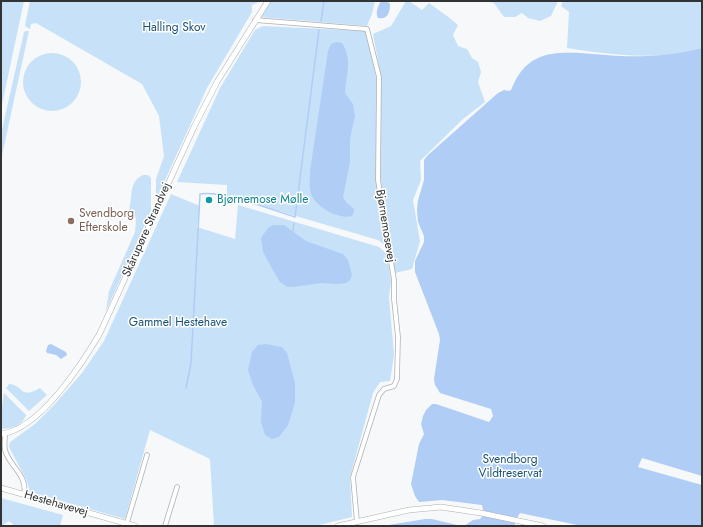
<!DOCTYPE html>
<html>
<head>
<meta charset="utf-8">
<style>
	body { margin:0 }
	#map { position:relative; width:703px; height:527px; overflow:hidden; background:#f6f8f9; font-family:Jost,sans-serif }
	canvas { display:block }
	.frame { position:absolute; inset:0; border:2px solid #323333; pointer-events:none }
</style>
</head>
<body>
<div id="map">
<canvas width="703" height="527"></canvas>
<div class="frame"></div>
</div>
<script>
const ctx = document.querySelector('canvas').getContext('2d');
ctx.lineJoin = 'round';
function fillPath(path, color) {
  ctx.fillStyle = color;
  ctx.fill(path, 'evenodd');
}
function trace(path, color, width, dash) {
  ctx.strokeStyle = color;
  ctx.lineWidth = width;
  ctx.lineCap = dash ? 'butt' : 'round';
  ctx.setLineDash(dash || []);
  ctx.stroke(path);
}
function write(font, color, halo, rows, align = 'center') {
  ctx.font = font + ' Jost,sans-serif';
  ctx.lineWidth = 3;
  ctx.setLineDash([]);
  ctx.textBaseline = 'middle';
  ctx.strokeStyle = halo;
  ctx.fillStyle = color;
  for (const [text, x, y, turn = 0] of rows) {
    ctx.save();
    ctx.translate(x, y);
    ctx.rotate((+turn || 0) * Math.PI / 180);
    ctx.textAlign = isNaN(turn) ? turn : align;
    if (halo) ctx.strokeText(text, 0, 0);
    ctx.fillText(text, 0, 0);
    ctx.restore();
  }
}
fillPath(new Path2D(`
	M1,1h23l-23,108z
	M30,1h231l-9,4v7l-45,76 -51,112v-21l8,-23 -5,-40 -17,-32 -106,-61 -5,1 -1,5 -4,-2 -1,-2z
	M271,1h104l-3,13 -5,12 -108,-9z
	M406,1h3l13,9 7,-7 18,13 11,9 -5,10 5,11 9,3 5,9 6,4 3,10 -3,10 7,20 -22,17 -43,42 1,19 -8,20 7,41 -8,28 -17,4 -14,-93v-103l-8,-43 18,-8z
	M486,1h72l-7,15 -11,5 -12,-3 -6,-5 -7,4h-11l-10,-14z
	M563,1h139v47c-45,13 -90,7 -135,0l2,-36 -8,-6z
	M263,26l103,5 10,46v103l9,65 -7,-5 -151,-44v-11l-50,-3 43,-94 35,-58z
	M26,31h3l-28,129v-26l23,-102z
	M23 82a29 29 0 1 1 58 0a29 29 0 1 1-58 0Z
	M143,175h5l3,3v33l-45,100 3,-20 26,-59 1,-14 -7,-8c4,-13 -1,-28 14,-35z
	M171,194l29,12 -3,21 38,12 3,-34 141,42 8,7 4,27 -2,16 5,58 -4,26 -10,1 -7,11 -23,84 2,40 -37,9h-101l-4,-67 -60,-29 -25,89 -95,-27 -4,-13 -17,-32 1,-5 25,-18 19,-19 28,-32 22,-32z
	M9,384c15,1 10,16 31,4l7,7 -18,16 -23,-23z
	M4,393l22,22c-3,10 -15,14 -25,14v-16z
	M1,498l62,17 -3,11h-45l-6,-5 -8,5z`), '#c7e2f8');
fillPath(new Path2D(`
	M381,1h6l3,3c0,8 -2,16 -12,14 -3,-5 0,-12 3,-17z
	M336,42l6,1c11,17 4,32 3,50l8,11 2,13 -2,7 -3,15v23l-7,35 3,5 8,7v3l-2,4c-15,4 -40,-11 -42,-26 -1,-6 0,-13 0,-19l18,-120 3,-7z
	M702,48v428l-60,-18 -4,9 64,18v41h-120l-62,-13 -5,8v5h-51l9,-6 7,-1 4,-5 -2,-9 -40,-5 -23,2 -4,-6 -4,-12 8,-40 5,-10 -3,-10 2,-8 3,-6 6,-6h4l53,18 4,-6 -2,-7 -51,-16 -5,-8 -1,-6 6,-39 -1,-6 -24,-62v-11l9,-19v-6l-6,-14 -1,-12 1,-10 6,-20v-20l4,-5 70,-62 6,-3 5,1 2,-1c6,-14 12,-25 27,-32 19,-10 60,-3 82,-2 27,1 56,-1 82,-8z
	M273,225h11l22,16 37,13 5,6 4,15 -2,5 -4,3 -9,1 -16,-1 -27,4h-7l-7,-5 -5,-8 -12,-22 -2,-14 7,-10z
	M51,344l15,8 1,3 -6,4 -5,-4 -9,-2 -1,-2 2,-6z
	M266,344l16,3 5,6 8,30v20l-7,22 -9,12 -7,2 -7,-4 -4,-13 1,-20 -9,-17 -5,-15 4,-18 6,-7z
	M425,519h7l29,7h-78z`), '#b0cdf6');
trace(new Path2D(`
	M321,21l3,-20
	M293,231l1,-8
	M186,388l5,-25 9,-169c21,-4 72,16 95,23l24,-187`), '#b0cdf6', 1.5);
const minor = new Path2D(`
	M255,20l112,9 12,48 -1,103 16,100v19l4,38 -1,42 -3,7 -10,3 -5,6 -26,82 4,45
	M5,434c0,5 -1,11 0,16 4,16 23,25 19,44
	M126,526l21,-71
	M165,526l12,-39`);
const tertiary = new Path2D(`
	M1,434c38,-4 81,-70 99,-101l94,-206 23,-45 51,-81
	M1,488l134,38
	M338,526l71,-16 32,-3 40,6 62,13`);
trace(minor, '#aeb0b1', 5.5);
trace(tertiary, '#aeb0b1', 6);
trace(minor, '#fff', 4);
trace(tertiary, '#fff', 5);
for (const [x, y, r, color] of [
	[209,200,4,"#0f9aa8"],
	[71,221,4,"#8d6e63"]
]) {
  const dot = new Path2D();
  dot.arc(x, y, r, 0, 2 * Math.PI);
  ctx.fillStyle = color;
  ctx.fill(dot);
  trace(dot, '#fff', 1.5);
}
write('12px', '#175175', '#fff', [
	["Halling Skov",174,28],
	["Gammel Hestehave",178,323],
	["Svendborg",510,460],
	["Vildtreservat",510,474]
]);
write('12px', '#0d838f', '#fff', [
	["Bjørnemose Mølle",217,200]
], 'left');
write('12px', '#785e54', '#fff', [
	["Svendborg",79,214],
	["Efterskole",79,228]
], 'left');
write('12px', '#323333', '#fff', [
	["Bjørnemosevej",385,226,81],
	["Skårupøre Strandvej",147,230,-66],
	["Hestehavevej",56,504,16]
]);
</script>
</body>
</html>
